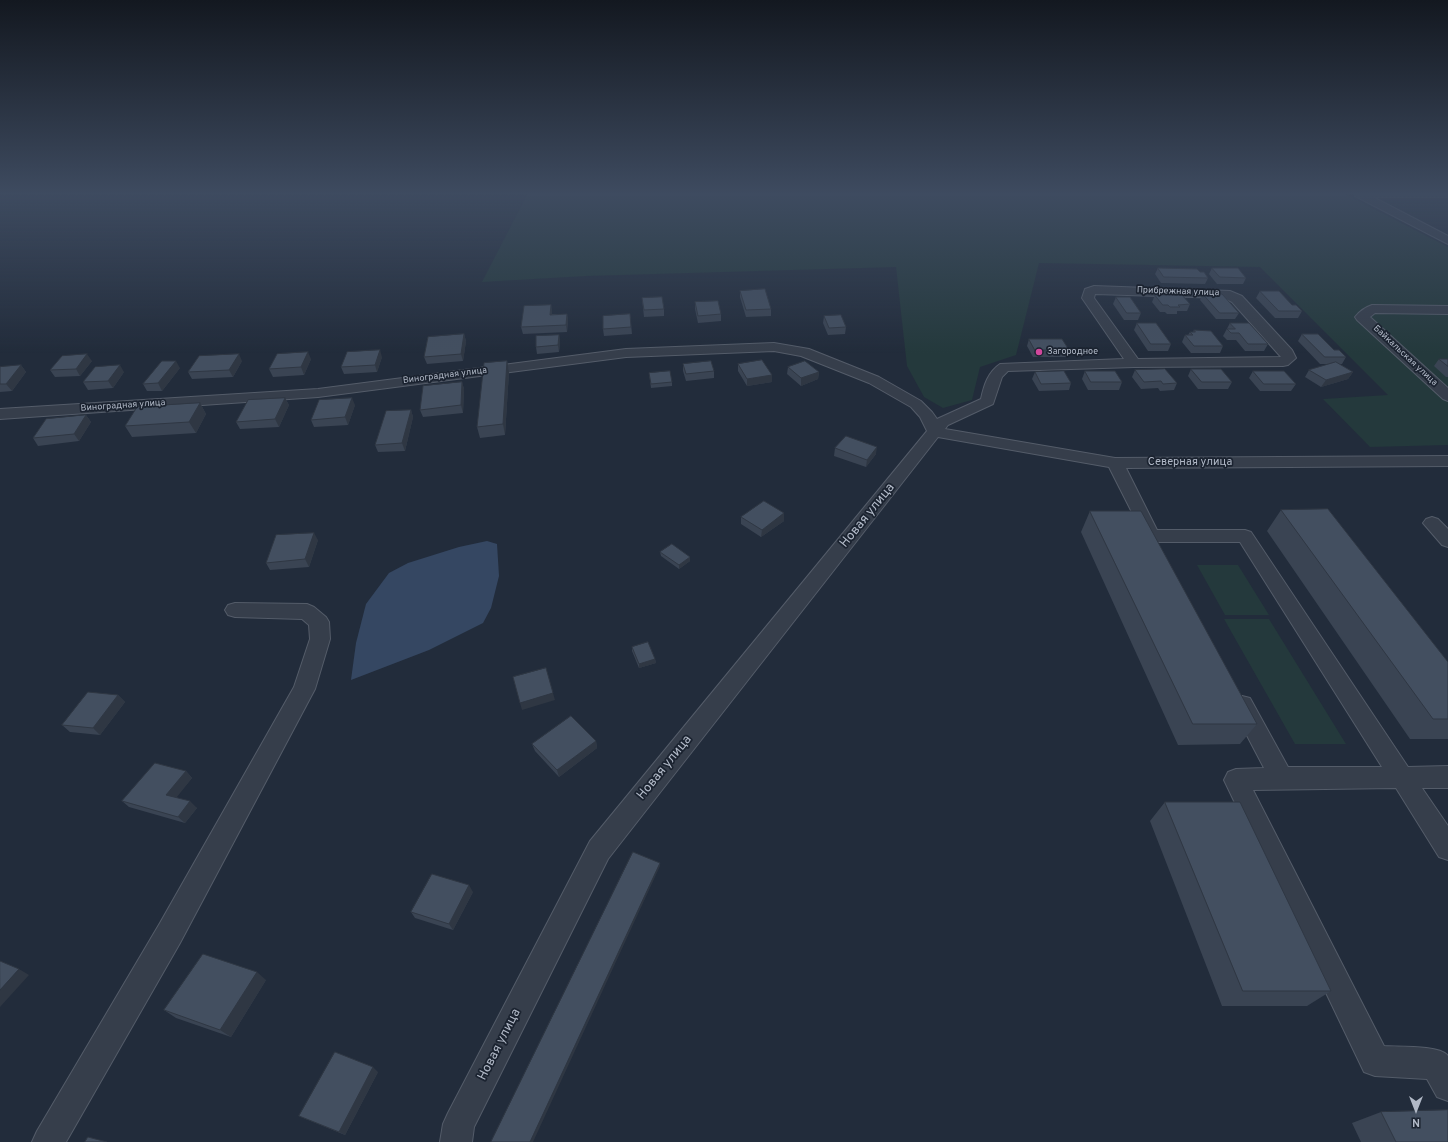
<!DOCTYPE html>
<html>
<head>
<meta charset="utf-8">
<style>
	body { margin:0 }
	#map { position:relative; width:1448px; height:1142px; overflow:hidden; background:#222c3b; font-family:Overpass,sans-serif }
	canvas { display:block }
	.north { position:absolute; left:1396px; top:1090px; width:40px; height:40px; -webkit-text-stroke:3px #1b2330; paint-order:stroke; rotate:180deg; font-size:11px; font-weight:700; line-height:16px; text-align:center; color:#b1b9c7 }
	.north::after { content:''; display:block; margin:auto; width:14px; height:18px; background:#b1b9c7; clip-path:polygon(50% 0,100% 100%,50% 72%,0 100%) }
</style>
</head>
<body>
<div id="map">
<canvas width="1448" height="1142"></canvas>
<div class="north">N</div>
</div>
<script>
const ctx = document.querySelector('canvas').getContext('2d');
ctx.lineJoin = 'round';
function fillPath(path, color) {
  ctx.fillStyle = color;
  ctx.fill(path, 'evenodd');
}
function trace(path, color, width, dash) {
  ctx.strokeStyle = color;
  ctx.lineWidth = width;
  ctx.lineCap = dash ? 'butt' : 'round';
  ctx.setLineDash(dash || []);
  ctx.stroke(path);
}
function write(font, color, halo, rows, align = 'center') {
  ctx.font = font + ' Overpass,sans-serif';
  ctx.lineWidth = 3.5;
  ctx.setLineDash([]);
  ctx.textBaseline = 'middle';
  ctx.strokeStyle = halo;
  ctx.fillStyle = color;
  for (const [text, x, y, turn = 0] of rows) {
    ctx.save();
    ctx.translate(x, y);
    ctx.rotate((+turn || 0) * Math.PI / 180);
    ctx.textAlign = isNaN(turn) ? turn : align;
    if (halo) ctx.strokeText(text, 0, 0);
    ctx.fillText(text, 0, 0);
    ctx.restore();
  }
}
fillPath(new Path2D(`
	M528,193h815l105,54v198l-78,2 -47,-48 65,-4 -128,-128 -221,-4 -23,92 -36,12 -8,33 -29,8 -19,-11 -17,-31 -11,-99 -310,9 -104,6z
	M1197,565h41l31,50h-44z
	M1224,619h45l77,125h-51z`), '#24393c');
fillPath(new Path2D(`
	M487,541l10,3 2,32 -8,32 -8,15 -54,27 -78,30 5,-37 10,-39 23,-31 19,-10 51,-16z`), '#354762');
const minor = new Path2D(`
	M1354,193h94v4h-75l75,39v8l-93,-48z
	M1094,286l136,5 12,5 50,54 4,8 -8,7 -5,1 -149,1 -126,4 -6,6 -9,27 -45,21 -3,4 170,29 333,-2v10l-322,2 31,62h88l6,2 157,235 40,-1v22h-26l26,38v34l-9,-3 -43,-69 -143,2 131,256c13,1 57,-1 64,10v45l-11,-4 -10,-18 -52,-3 -11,-4 -140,-292 4,-8 8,-3 28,-1 -33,-63 3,-7 8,-2 8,2 38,69h94l-142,-225h-88l-6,-2 -37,-73 -171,-30 -330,422 -134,268 -2,15h-32l3,-18 5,-11 142,-272 337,-410 -7,-14 -9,-10 -42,-24 -68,-27 -27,-5 -148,6 -308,40 -318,22v-10l318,-20 308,-40 148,-6 35,6 70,28 42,24 11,11 5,7 44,-20c3,-14 7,-27 19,-35l124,-5 -42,-61 3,-9zM1095,294l129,4 8,4 49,55 -143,2 -44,-61z
	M1372,305l76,1v8l-73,-1 -5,4 78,71v13l-5,-2 -86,-79 -2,-3c4,-5 11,-10 17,-12z
	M1432,517l6,2 10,10v18l-6,-2 -19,-22 3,-4z
	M235,603l72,1 7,3 12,10 3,5 1,17 -15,50 -135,254 -114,199h-34l5,-11 123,-208 134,-236 16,-48 -1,-14 -7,-6 -67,-2 -7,-2 -3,-5 3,-5z`);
trace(minor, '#545c69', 2);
fillPath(minor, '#363e4b');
fillPath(new Path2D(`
	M1158,268l42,4 8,6 -3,6 -44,-1 -6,-9z
	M1212,268l34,10 -3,6h-26l-8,-10z
	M740,291l31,18v7l-25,1 -6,-20z
	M1260,291l42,20 -4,7h-23l-19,-20z
	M1203,294l36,19 -4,6h-19l-16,-19z
	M1155,295l35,9 -3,7h-10v3h-10l-2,-2h-5l-8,-10z
	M1116,297l25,16 -3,7h-14l-11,-16z
	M642,298l22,11v7l-20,1z
	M695,302l26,12v7l-23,2 -3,-14z
	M551,305l1,9h15l1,6 -1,12 -44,2 -2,-7z
	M630,314l2,20 -28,2 -1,-7z
	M824,316l22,11 -1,7 -17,1 -5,-12z
	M1137,323l34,21 -3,7h-20l-14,-21z
	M1230,323l38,21 -4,7h-19l-9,-11h-9l-4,-4z
	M1194,330l29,16 -3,7h-29l-9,-11 3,-7h3l2,-3h3z
	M464,334l2,7 -3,20 -36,3 -3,-7z
	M1302,334l32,16 12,7 -4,7h-3l14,8 -5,7 -27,8 -16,-10 4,-7 20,-6h-9l-22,-23z
	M559,335l1,7 -1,10 -22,2 -1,-7z
	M1029,339l40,11 -3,7h-33l-6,-11z
	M382,357l-5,15 -33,2 -3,-7z
	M311,359l-7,16 -31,2 -4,-8z
	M1439,359h9v18h-2l-12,-11z
	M92,361l-12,15 -25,1 -5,-7z
	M242,361l-9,16 -41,2 -4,-7z
	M507,361l2,11 -4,63 -25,3 -3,-11z
	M683,364l31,7v7l-28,3 -3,-10z
	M738,364l34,11v7l-25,4 -9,-15z
	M21,365l5,7 -14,19 -12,1v-25z
	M788,367l31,5 -1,7 -17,7 -14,-12z
	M180,368l-18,23h-15l-4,-7z
	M1191,369l41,13 -4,7h-30l-10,-13z
	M1135,370l42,13 -3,7 -14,1 -2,-3 -17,1 -9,-12z
	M1085,371l37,11 -3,8h-31l-6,-11z
	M1253,371l43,13 -5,7h-31l-11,-13z
	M124,372l-11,16 -25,2 -5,-8z
	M1035,372l36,11 -2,7 -30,1 -7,-12z
	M649,373l23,9v4l-21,2z
	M462,382l2,7 -1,24 -40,4 -3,-7z
	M285,398l4,7 -10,22 -39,2 -4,-7z
	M200,403l6,11 -10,19 -64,4 -7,-11z
	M355,405l-7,20 -34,2 -3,-7z
	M411,410l2,7 -8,34 -27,1 -3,-7z
	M86,415l5,7 -12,19 -41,5 -5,-8z
	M835,448l41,6 -10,13 -32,-11z
	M1281,510l167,152v77h-38l-143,-208z
	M1090,511l167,213 -17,20 -62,1 -97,-213z
	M741,517l43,4 -23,16 -20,-13z
	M318,540l-9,27 -39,3 -4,-7z
	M660,552l30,5v4l-11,8 -18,-13z
	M632,647l23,12 1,4 -17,5 -7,-17z
	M118,695l7,7 -25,33 -30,-3 -8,-7z
	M596,741l1,7 -38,29 -24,-26 -3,-7z
	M186,771l6,7 -16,19 21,11 -12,15 -56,-16 -7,-6z
	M1165,802l166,189 -24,15h-85l-72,-185z
	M473,892l-20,38 -38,-12 -4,-6z
	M266,980l-35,57 -55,-19 -12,-8z
	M378,1072l-33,63 -39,-16 -7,-3z
	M1381,1112l67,30h-87l-9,-19z`), '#3a4453');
fillPath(new Path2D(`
	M551,305l1,6v10l-2,-6z
	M567,314l1,6 -1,12 -1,-7z
	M464,334l2,7 -3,20 -2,-7z
	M559,335l1,7 -1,10 -1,-7z
	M380,350l2,7 -5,15 -2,-7z
	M308,352l3,7 -7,16 -3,-8z
	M87,354l5,7 -12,15 -4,-7z
	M239,354l3,7 -9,16 -4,-7z
	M176,361l4,7 -18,23 -4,-8z
	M507,361l2,11 -4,63 -2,-11z
	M21,365l5,7 -14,19 -6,-7z
	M120,365l4,7 -11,16 -5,-7z
	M819,372l-1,7 -17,7v-8z
	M1353,372l-5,7 -27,8 5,-7z
	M772,375v7l-25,4v-7z
	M462,382l2,7 -1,24 -2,-8z
	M285,398l4,7 -10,22 -4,-8z
	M352,398l3,7 -7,20 -3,-8z
	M200,403l6,11 -10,19 -7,-11z
	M411,410l2,7 -8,34 -3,-8z
	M86,415l5,7 -12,19 -5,-7z
	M877,447l-1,7 -10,13 1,-7z
	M784,513v8l-23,16 1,-7z
	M314,533l4,7 -9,27 -4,-8z
	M690,557v4l-11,8v-4z
	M655,659l1,4 -17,5v-4z
	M553,693l2,7 -33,10 -2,-7z
	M118,695l7,7 -25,33 -7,-7z
	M596,741l1,7 -38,29 -2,-7z
	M186,771l6,7 -19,24 -7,-7z
	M190,801l7,7 -12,15 -7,-6z
	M660,863v3l-127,276h-3z
	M469,885l4,7 -20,38 -4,-6z
	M19,969l10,6 -29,32v-17z
	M257,972l9,8 -35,57 -11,-7z
	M373,1067l5,5 -33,63 -6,-3z`), '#2f3743');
const building = new Path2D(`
	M1158,268l39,1 3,3h4l4,6 -44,-1z
	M1212,268h26l8,10 -26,-1z
	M765,289l6,20 -25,1 -6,-19z
	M1260,291h19l13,14h4l6,6h-23z
	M1203,294h19l17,19h-19z
	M1155,295h27l8,9 -12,1 2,2h-10l-2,-2h-5z
	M662,297l2,12 -20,1 -2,-12z
	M1116,297h14l11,16h-14z
	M718,301l3,13 -23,2 -3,-14z
	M551,305l-1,10 17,-1 -1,11 -45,2 3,-21z
	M630,314l1,13 -28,2v-13z
	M841,315l5,12 -17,1 -5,-12z
	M1137,323h19l15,21h-20z
	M1230,323h19l19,21h-20l-9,-11h-8l-4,-4h8z
	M1194,330l17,1 12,15h-29l-9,-11h8l-3,-3h5z
	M464,334l-3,20 -37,3 4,-20z
	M1302,334h16l16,16h5l7,7h-21z
	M559,335l-1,10 -22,2v-11z
	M1029,339h33l7,11h-34z
	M380,350l-5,15 -34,2 6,-15z
	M308,352l-7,15 -32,2 8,-15z
	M87,354l-11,15 -26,1 12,-14z
	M239,354l-10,16 -41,2 11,-16z
	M1439,359h9v7z
	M762,360l10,15 -25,4 -9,-15z
	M162,361h14l-18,22 -15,1z
	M507,361l-4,63 -26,3 7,-64z
	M711,361l3,10 -28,3 -3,-10z
	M805,361l14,11 -18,6 -13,-11z
	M1336,362l17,10 -27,8 -17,-10z
	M21,365l-15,19h-6v-17z
	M120,365l-12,16 -25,1 12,-15z
	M1165,369l12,14 -14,1 -2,-3 -17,1 -9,-12z
	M1191,369h30l11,13h-30z
	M670,371l2,11 -21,2 -2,-11z
	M1064,371l7,12 -30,1 -6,-12z
	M1085,371h30l7,11h-31z
	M1253,371h31l12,13h-32z
	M462,382l-1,23 -41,5 3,-24z
	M285,398l-10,21 -39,3 12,-22z
	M352,398l-7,19 -34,3 8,-20z
	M200,403l-11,19 -64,4 12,-19z
	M411,410l-9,33 -27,2 11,-34z
	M86,415l-12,19 -41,4 13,-19z
	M846,436l31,11 -10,13 -32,-12z
	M764,501l20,12 -22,17 -21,-13z
	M1328,509l120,153v57h-15l-152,-209z
	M1090,511h51l116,213h-64z
	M314,533l-9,26 -39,4 10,-28z
	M672,544l18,13 -11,8 -19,-13z
	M648,642l7,17 -16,5 -7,-17z
	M546,668l7,25 -33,10 -7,-26z
	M88,692l30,3 -25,33 -31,-3z
	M571,716l25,25 -39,29 -25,-26z
	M155,763l31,8 -20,24 24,6 -12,16 -56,-16z
	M1165,802h75l91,189h-88z
	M633,852l27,11 -130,279h-39z
	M432,874l37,11 -20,39 -38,-12z
	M203,954l54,18 -37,58 -56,-20z
	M0,961l19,8 -19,21z
	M335,1052l38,15 -34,65 -40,-16z
	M1448,1110v32h-52l-15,-30z
	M88,1137l19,5h-22z`);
fillPath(building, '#434f60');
trace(building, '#2f3743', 1);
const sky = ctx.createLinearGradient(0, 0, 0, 353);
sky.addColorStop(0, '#131820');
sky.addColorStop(0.55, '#3e4b60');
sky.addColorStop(1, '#3e4b6000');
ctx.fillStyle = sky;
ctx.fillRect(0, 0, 1448, 353);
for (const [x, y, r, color] of [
	[1039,352,4,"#d1479c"]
]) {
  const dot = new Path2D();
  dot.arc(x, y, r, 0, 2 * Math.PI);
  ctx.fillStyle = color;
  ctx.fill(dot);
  trace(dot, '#1b2330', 1.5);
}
write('9px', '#b1b9c7', '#1b2330', [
	["Прибрежная улица",1178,292,2],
	["Байкальская улица",1405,356,43],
	["Виноградная улица",445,376,-7],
	["Виноградная улица",123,406,-4]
]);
write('9px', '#b1b9c7', '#1b2330', [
	["Загородное",1047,352]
], 'left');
write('11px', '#b1b9c7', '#1b2330', [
	["Северная улица",1190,463]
]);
write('13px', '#b1b9c7', '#1b2330', [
	["Новая улица",868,516,-51],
	["Новая улица",665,768,-51],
	["Новая улица",500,1045,-63]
]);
</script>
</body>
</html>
